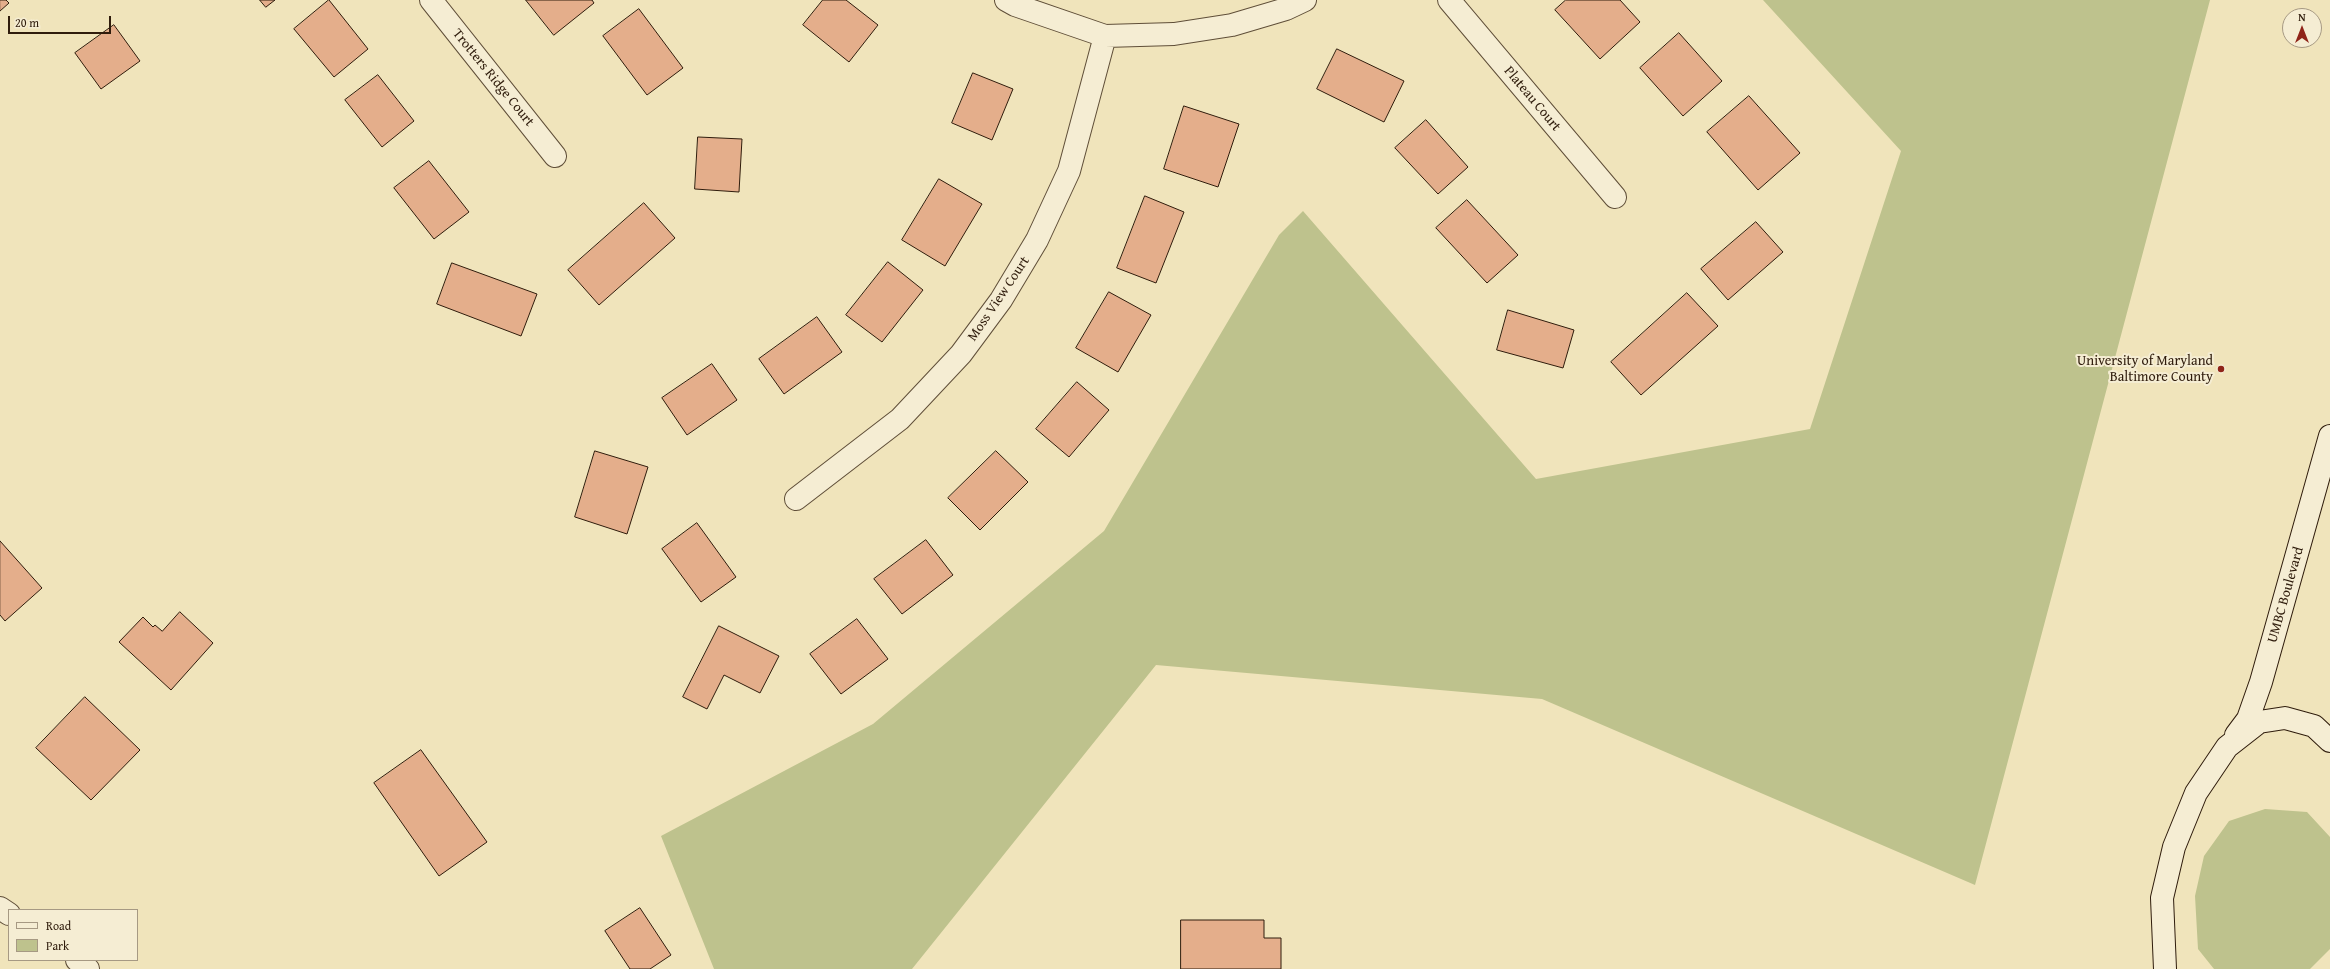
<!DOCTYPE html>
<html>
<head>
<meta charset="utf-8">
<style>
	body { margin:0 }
	#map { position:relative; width:2330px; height:969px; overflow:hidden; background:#f0e4bb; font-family:"Gentium Book Plus",serif }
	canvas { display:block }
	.legend { position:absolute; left:8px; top:909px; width:130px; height:52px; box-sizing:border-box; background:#f5edd3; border:1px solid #a69983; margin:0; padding:5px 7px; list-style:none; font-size:12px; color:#2f1c0c }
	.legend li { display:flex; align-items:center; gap:8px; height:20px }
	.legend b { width:20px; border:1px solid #a69983 }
	.north { position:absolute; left:2282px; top:8px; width:40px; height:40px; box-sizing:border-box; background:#f5edd3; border:1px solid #a69983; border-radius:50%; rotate:0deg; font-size:11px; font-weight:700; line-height:16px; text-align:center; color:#2f1c0c }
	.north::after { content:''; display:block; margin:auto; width:14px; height:18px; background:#8f2418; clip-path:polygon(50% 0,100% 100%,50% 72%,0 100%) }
	.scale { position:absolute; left:8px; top:16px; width:103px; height:18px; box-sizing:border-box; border:2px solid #2f1c0c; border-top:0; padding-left:5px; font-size:12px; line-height:14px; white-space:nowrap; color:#2f1c0c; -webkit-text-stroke:3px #f5edd3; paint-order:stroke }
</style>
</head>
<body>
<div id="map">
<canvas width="2330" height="969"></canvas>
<ul class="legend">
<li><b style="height:5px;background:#f5edd3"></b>Road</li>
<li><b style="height:11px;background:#bec28d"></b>Park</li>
</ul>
<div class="north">N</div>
<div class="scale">20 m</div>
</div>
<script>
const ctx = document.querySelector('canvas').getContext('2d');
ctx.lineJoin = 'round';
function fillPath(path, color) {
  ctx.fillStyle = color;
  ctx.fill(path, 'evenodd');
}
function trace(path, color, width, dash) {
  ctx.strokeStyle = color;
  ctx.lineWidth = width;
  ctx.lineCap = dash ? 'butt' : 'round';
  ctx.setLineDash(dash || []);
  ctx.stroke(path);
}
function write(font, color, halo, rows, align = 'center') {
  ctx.font = font + ' "Gentium Book Plus",serif';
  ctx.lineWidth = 4;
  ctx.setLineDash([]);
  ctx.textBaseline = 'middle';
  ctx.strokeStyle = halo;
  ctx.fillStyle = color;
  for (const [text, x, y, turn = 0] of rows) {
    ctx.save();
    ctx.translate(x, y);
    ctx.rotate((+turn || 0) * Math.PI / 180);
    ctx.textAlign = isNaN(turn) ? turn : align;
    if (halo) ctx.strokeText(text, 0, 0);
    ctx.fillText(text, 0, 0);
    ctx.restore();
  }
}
fillPath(new Path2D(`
	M1763,0h447l-235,885 -433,-186 -386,-34 -244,304h-198l-53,-133 212,-112 231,-193 175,-296 24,-24 233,268 274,-50 91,-278z
	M2265,809l42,3 23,25v112l-20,20h-96l-16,-20 -3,-53 9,-40 25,-35z`), '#bec28d');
const building = new Path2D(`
	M0,0h6l3,3 -9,8z
	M260,0h15l-9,7z
	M329,0l39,49 -34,28 -40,-48z
	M526,0h66l2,3 -40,32z
	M823,0h23l32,25 -29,37 -46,-37z
	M1566,0h54l20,22 -40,37 -45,-49z
	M639,9l44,59 -36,27 -44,-59z
	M114,25l26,36 -39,28 -26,-36z
	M1679,33l43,48 -39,35 -43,-48z
	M1337,49l67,32 -20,41 -67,-33z
	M973,73l40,16 -21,51 -40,-17z
	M378,75l36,46 -32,26 -37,-47z
	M1749,96l51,57 -42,37 -51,-58z
	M1184,106l55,18 -21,63 -54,-18z
	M1426,120l42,47 -30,27 -43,-46z
	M698,137l44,2 -3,53 -44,-3z
	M429,161l40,51 -35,27 -40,-51z
	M939,179l43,25 -37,62 -43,-26z
	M1145,196l39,16 -28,71 -39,-15z
	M1467,200l51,55 -31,28 -51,-55z
	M644,203l31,35 -76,67 -31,-35z
	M1756,222l27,30 -55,48 -27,-31z
	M888,262l35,28 -41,52 -36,-27z
	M452,263l85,31 -16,42 -84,-32z
	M1109,292l42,23 -33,57 -42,-24z
	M1687,293l31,33 -77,69 -30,-33z
	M1508,310l66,20 -11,38 -66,-18z
	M817,317l25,35 -58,42 -25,-35z
	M712,364l25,36 -50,35 -25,-37z
	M1077,382l32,28 -40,47 -33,-28z
	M595,451l53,16 -21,67 -52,-17z
	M996,451l32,31 -48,48 -32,-32z
	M697,523l39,54 -35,25 -39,-53z
	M926,540l27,35 -51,39 -28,-35z
	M0,541l42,47 -37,33 -5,-6z
	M180,612l33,31 -42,47 -52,-48 24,-25 10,10 2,-2 7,6z
	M857,619l31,40 -47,35 -31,-40z
	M719,626l60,30 -19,37 -36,-18 -17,34 -24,-12z
	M85,697l55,53 -49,50 -55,-52z
	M421,750l66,92 -48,34 -65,-93z
	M640,908l31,47 -21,14h-20l-25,-38z
	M1181,920h83v18h17v31h-100z`);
fillPath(building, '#e4ae8b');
trace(building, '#2f1c0c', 1);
const street = new Path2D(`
	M431,0l124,156
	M1006,0l9,5 90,31 69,-2 58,-9 54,-16 19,-9
	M1449,0l166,197
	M796,499l104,-80 61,-65 40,-54 36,-60 32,-69 36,-135
	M0,908l9,6
	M77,960l11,9`);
const secondary = new Path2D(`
	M2236,735l12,-16 13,-37 69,-246
	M2165,969l-3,-71 12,-51 22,-54 31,-46 32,-25 26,-4 29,8 16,15`);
trace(street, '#5f4e38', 24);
trace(secondary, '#2f1c0c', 24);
trace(street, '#f5edd3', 22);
trace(secondary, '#f5edd3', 22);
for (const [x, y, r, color] of [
	[2221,369,4,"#8f2418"]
]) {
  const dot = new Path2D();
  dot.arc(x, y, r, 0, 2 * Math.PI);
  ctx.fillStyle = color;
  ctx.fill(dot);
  trace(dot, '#f5edd3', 1.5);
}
write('14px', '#2f1c0c', '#f5edd3', [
	["Trotters Ridge Court",493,78,51],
	["Plateau Court",1532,99,50],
	["Moss View Court",999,299,-56],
	["UMBC Boulevard",2286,595,-74]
]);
write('14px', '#2f1c0c', '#f5edd3', [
	["University of Maryland",2213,361],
	["Baltimore County",2213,377]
], 'right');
</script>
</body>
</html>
